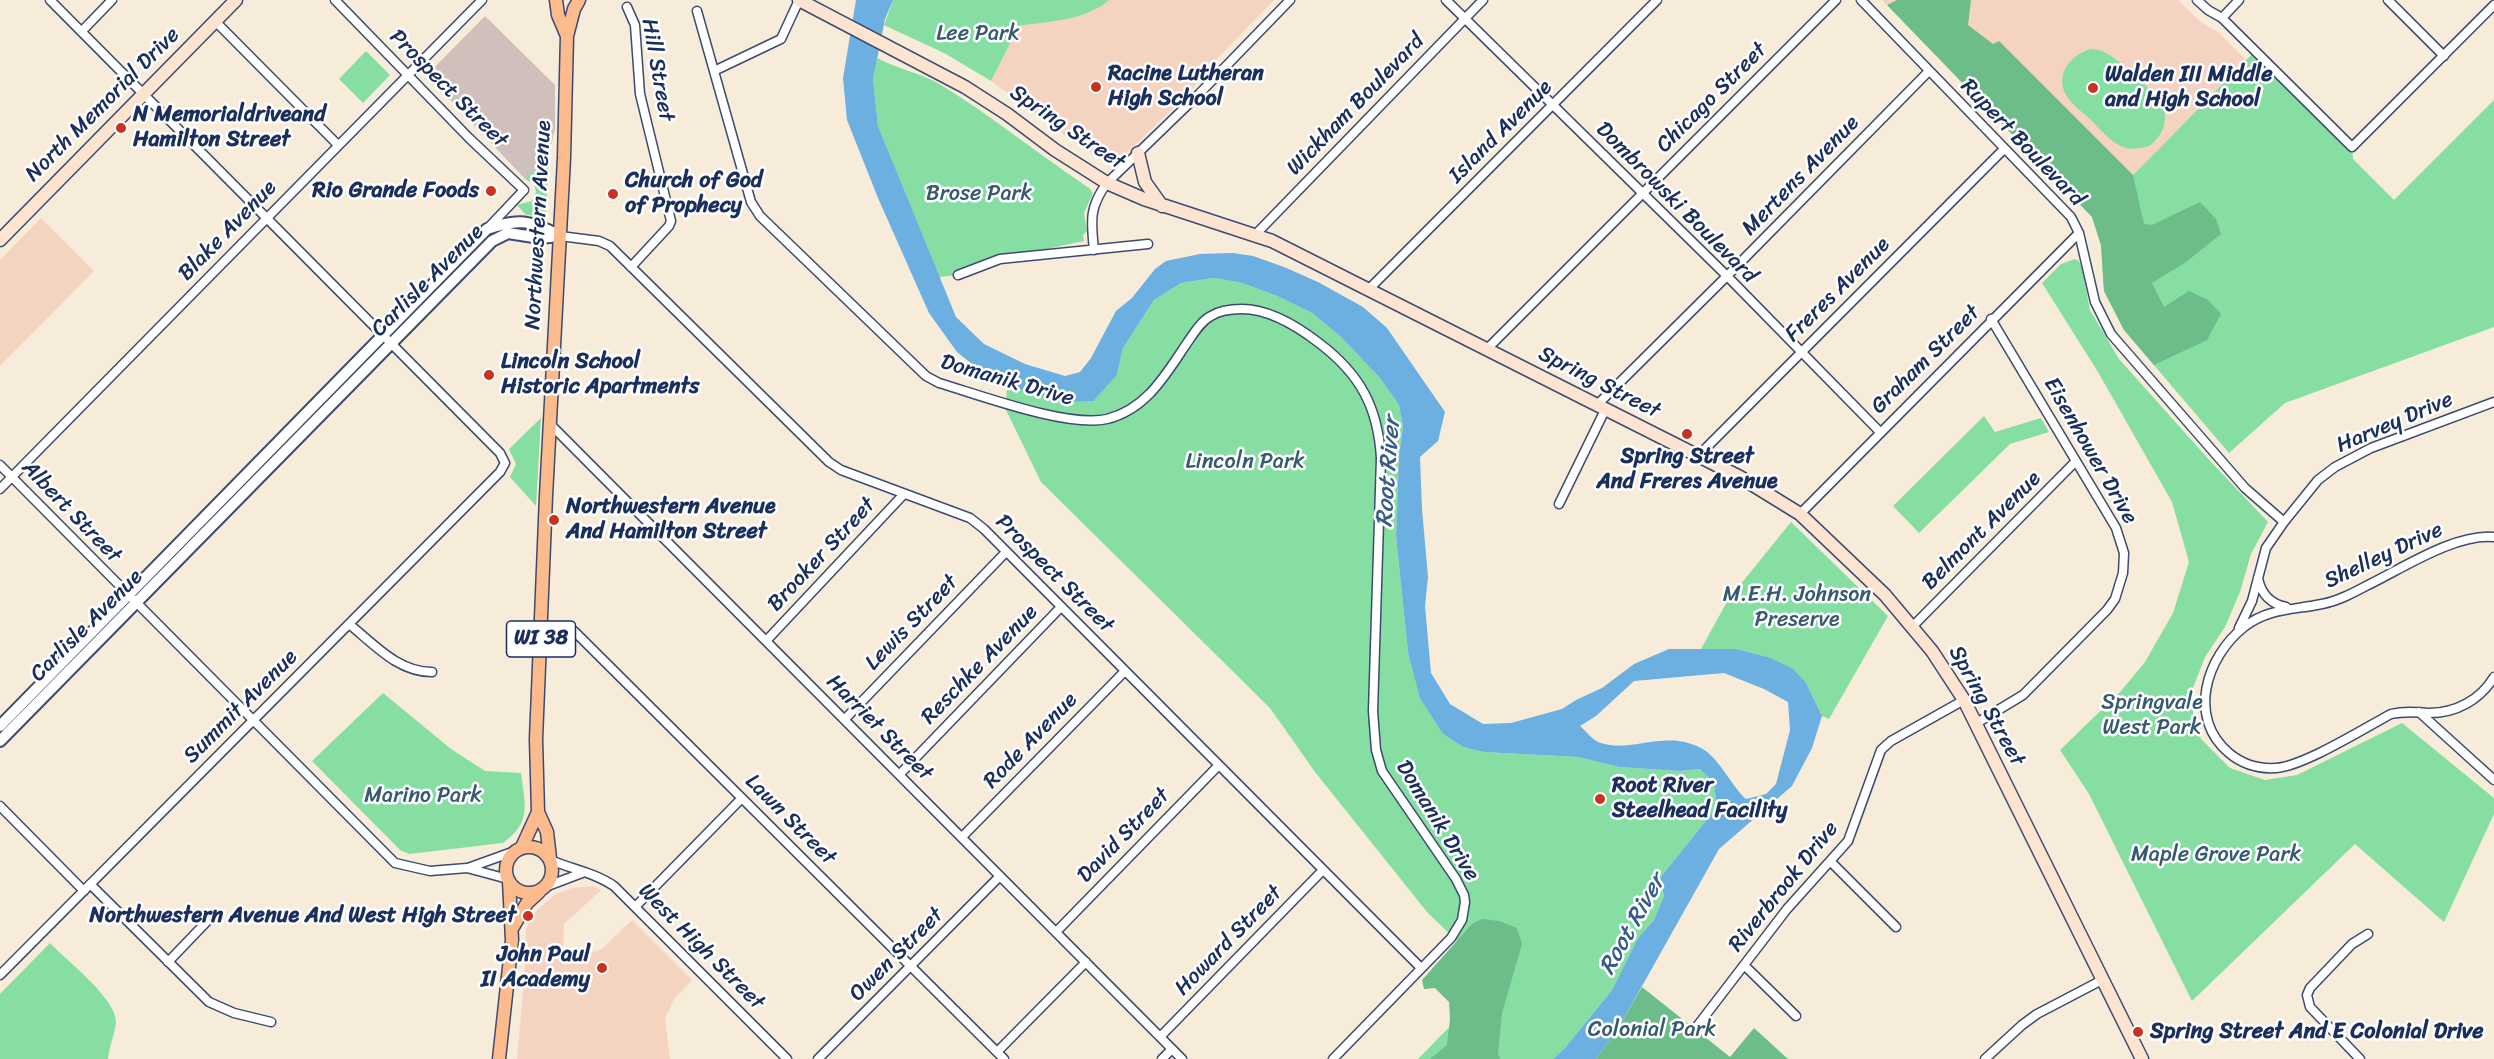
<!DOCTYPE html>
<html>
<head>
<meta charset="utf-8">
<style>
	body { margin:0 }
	canvas { display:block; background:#f6ecd9 }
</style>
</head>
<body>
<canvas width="2494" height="1059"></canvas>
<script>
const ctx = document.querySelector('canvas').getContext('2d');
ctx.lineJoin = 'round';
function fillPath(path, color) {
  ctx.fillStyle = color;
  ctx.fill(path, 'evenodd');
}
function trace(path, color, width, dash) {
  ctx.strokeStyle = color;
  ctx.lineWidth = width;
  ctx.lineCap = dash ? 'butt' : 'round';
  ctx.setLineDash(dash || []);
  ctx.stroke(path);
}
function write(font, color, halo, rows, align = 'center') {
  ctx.font = font + ' Sriracha,sans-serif';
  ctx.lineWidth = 5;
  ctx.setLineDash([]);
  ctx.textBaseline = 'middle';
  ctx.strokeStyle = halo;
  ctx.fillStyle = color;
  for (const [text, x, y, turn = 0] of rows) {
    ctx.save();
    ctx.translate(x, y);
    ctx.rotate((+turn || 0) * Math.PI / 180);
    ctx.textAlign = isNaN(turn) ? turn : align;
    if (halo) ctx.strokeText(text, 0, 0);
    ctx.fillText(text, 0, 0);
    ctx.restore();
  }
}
fillPath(new Path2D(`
	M1109,0h165l-65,67 -20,26 -76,73 -39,-24 -83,-61 28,-55 57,-9 15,-5z
	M1882,0h296l24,23 16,9 28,28 -154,157z
	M41,218l53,53 -94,95v-106z
	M593,886l8,4 -37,34 -1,26 20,5 19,-6 30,-29 60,60 -18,19 -9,19 5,41h-153l7,-79 2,-51 8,-16 21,-19 17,-6z`), '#f4d3c0');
fillPath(new Path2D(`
	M485,16l70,69v44l-6,24 -24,26 -98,-104z`), '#d0c0bc');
fillPath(new Path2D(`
	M893,0h216c-24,21 -60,21 -90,26l-28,55 -45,-27 -62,-29z
	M2091,49c4,0 9,1 13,3 15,7 55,42 60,58 4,15 -4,28 -15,36 -7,2 -15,4 -23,2 -13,-4 -24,-16 -33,-26 -9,-9 -24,-19 -29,-31 -7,-21 9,-37 27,-42z
	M366,51l24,24 -27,28 -24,-24z
	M2255,51l97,96 1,12 41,41 100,-100v227l-209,76 -56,50 -105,-123 -20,-39 -3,-46 -9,-28z
	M877,58c21,11 44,15 64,27 51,31 98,70 148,103l4,5 -9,20 3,18 -4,4 1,6 -84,18 -42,16 -19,2 -61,-151 -5,-47z
	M549,153l-3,58 -5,5 -15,-1 -9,-10 15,-4 4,-9 -2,-8 -9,-5z
	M2075,259l4,2 3,7 8,42 29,49 93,104 56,59 -17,32 -11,38 -15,35 -20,30 -12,31v27l8,24 29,29 35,12 32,-5 105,-52 92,75v16l-50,108 -89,-78 -163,157 -103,-207 -29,-44 61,-59 24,-29 28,-49 16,-51 -17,-60 -74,-130 -56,-89 19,-19z
	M1214,278l28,5 35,13 35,17 29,24 39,41 19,27 4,22 -4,28 -3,81 12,116 25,64 10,18 20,13 21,5 94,5 41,10 61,4 20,-2 14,14 3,24 -57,71 4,18 -10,24 -16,18 -26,52 -47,58 -12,11h-135l50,-51 -10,-66 -31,-30 -112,-140 -45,-64 -229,-226 -35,-72 1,-27 47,19 63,-27 6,-27 31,-48 27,-17z
	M1984,416l11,16 46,-14 8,14 -39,12 -91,89 -26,-27z
	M541,418l-5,88 -26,-29 6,-13 -7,-15z
	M1791,522l97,94 -59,103 -7,-3 -16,-33 -38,-26 -32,-8h-35l27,-49z
	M383,693l68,56 34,22 36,2c4,32 11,49 -18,70l-94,11 -9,-4 -88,-89z
	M50,943c16,17 67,56 66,79 -1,12 -7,24 -8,37h-108v-65z`), '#86dea3');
fillPath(new Path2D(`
	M1897,0h74l-3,25 25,19 6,-3 134,134 11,49 8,1 48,-23 16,17 5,15 -35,28 -34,21 12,24 25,-16 19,9 13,14 -14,26 -53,25 -30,-35 -20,-39 -3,-46 -9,-28 -205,-212z
	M1482,919l17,2 18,7 5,16 -20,69 -4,40 2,6h-70l17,-14 3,-26 -1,-17 -14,-14 -11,1 -2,-9 50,-56z
	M1642,987l88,70 24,-29 34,31h-192l23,-32z`), '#6cbd89');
fillPath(new Path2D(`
	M856,0h37l-8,19 -12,60 5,47 78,191 28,27 41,20 40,12 15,-4 11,-14 25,-47 16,-13 23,-29 11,-8 34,-7 33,-1 20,3 31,11 34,15 45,25 24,21 58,84 -7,29 -18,16 2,52 6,68 -3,29 6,67 19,31 33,20 28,-1 51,-14 14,-9 26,-12 32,-24 35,-15h67l32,8 25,12 13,14 16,33 -10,32 -20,38 -73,63 -100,178 -23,32h-43l12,-11 47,-58 26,-52 16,-18 10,-24 -4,-18 57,-71 -3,-24 -14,-14 -20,2 -61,-4 -41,-10 -94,-5 -21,-5 -20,-13 -23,-36 -12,-46 -12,-116 3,-81 4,-28 -4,-22 -19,-27 -39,-41 -29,-24 -35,-17 -35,-13 -28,-5 -33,5 -27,17 -31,48 -6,27 -24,26 -39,1 -67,-26 -30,-24 -28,-39 -51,-115 -31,-78 -4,-42zM1724,673l40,16 24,13 2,28 -14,54 -10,10 -20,5c-15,-13 -27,-42 -45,-51 -36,-19 -68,5 -100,-5 -8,-2 -15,-12 -21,-17l16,-10 38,-35z`), '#6bb0e1');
const minor = new Path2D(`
	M335,0l134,138 55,52 -36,38
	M1446,0l281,276 153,156
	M1861,0l210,217 8,16 16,69 16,32 134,154 39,34
	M2197,0l11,10 14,8 130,129 142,-142
	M2388,0l56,56
	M627,7l8,18 5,69 31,127 -2,5 -38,41
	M697,11l54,191 9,14 166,160 13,7c41,12 129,45 168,36 40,-10 59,-45 80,-76 7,-10 14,-22 24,-27 9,-6 20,-7 31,-7 28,0 55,17 77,34 41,31 59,64 62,115l-8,253 3,39 6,21 74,108 8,16 1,7 -3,18 -11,18 -118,121
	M2222,18l17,-18
	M215,21l123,124
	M82,31l30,-31
	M714,71l67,-32 18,-39
	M1255,235l228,-235
	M560,236l39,5 11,5 219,216 12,8 129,48 14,11 437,439
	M1094,250c-3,-29 -5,-43 13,-67l92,-89 91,-94
	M958,275l42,-16 148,-15
	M1369,289l288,-289
	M1487,349l349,-349
	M1596,406l131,-130 202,-205
	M550,424l632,635
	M1698,456l306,-307
	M0,465l395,398 35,8 37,-3 41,11
	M0,489l482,-489
	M1559,504l46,-94
	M1800,514l279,-281
	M2494,537c-38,-4 -91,31 -126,48 -15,8 -30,16 -46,19 -28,6 -54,4 -78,23 -38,30 -57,91 -15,126 13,11 30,16 47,15 28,-2 87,-39 115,-54 13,-3 25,-2 38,-1 27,0 51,-13 65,-36
	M2258,578c3,16 13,26 28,29
	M349,624c26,21 49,48 83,48
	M1913,626l163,-165
	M542,627l32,4 430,428
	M2239,628l13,-27 14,-53 18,-26 34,-42 17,-13 36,-19 123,-46
	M766,641l138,-147
	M2419,712l75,68
	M845,719l161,-167
	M1975,724l48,-29 84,-85 8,-11 8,-26 1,-20 -8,-25 -125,-209
	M900,774l161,-167
	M0,806l84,85
	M962,837l163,-166
	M550,860c22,9 45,13 64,26l173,173
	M1830,861l66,66
	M468,868l47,-17
	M90,884l119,118 25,11 37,9
	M545,887l37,-14
	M635,907l107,-109
	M1056,932l162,-166
	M168,962l47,-49
	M1744,965l52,51
	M0,975l500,-503 5,-9 -5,-10 -450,-453
	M1698,1025l89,-116 61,-68 33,-91 10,-9 73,-41
	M1160,1037l163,-167
	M997,1052l89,-90
	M818,1059l182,-183
	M1162,1059l10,-10
	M1985,1059l37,-34 15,-11 65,-34
	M2360,1059l-50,-52 -3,-12 3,-7 42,-44 16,-10`);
const tertiary = new Path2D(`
	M0,726l487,-497c31,-11 44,-9 73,7
	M0,741l492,-500 16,-8 32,5 20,-2`);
const secondary = new Path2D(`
	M799,0l166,87 42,27 48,36 52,33 37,16 128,42 468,236 60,37 85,81 47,56 32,49 178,359
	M1138,153l7,29 17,24
	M0,240l236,-240`);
const primary = new Path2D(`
	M556,0l2,15 9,21
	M506 870a23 23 0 1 1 46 0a23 23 0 1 1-46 0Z
	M522,847l16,-35
	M550,858l-3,-26 -9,-20 -2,-73 10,-243 18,-338 3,-122 7,-27 5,-9
	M513,927l14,-24 12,-11
	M499,1059l13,-119 -3,-59`);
trace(minor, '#3c4b70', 11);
trace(tertiary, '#3c4b70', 14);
trace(secondary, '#3c4b70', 15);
trace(primary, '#3c4b70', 15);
trace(minor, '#fff', 8);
trace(tertiary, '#fff', 10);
trace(secondary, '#fde4d1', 12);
trace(primary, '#fbbb8d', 12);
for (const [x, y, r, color] of [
	[1096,87,6,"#c8321e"],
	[2093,88,6,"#c8321e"],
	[121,128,6,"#c8321e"],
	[491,191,6,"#c8321e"],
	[613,194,6,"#c8321e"],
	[489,375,6,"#c8321e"],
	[1687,434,6,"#c8321e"],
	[554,520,6,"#c8321e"],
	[1600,799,6,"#c8321e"],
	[528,916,6,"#c8321e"],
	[602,968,6,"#c8321e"],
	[2138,1032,6,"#c8321e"]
]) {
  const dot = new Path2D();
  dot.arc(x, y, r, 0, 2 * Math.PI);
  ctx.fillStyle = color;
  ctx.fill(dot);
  trace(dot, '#fff', 2);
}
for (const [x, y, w] of [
	[541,639,69]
]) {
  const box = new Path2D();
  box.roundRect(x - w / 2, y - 18, w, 36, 4.5);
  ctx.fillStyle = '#fff';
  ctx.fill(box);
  trace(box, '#1b2f5e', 1.5);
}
write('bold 21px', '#1b2f5e', null, [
	["WI 38",541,639]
]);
write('22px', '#365b6f', '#fff', [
	["Lee Park",978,34],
	["Brose Park",979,194],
	["Lincoln Park",1245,462],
	["M.E.H. Johnson",1797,595],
	["Preserve",1797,620],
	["Springvale",2152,703],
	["West Park",2152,728],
	["Marino Park",423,796],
	["Maple Grove Park",2216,855],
	["Colonial Park",1652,1030]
]);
write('22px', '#1b2f5e', '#fff', [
	["Hill Street",657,70,80],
	["Prospect Street",448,89,45],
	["Chicago Street",1712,98,-45],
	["North Memorial Drive",103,105,-45],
	["Wickham Boulevard",1356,105,-46],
	["Spring Street",1067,128,34],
	["Island Avenue",1501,132,-45],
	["Rupert Boulevard",2022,143,46],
	["Mertens Avenue",1801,176,-46],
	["Dombrowski Boulevard",1676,203,45],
	["Northwestern Avenue",539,225,-87],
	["Blake Avenue",228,231,-46],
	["Carlisle Avenue",428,281,-45],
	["Freres Avenue",1838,290,-45],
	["Graham Street",1926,360,-45],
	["Domanik Drive",1007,381,16],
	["Spring Street",1599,383,27],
	["Harvey Drive",2395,423,-23],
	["Eisenhower Drive",2090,451,60],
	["Albert Street",71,512,46],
	["Belmont Avenue",1982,531,-45],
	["Brooker Street",822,555,-47],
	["Shelley Drive",2384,556,-25],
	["Prospect Street",1054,574,45],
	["Lewis Street",912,623,-46],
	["Carlisle Avenue",87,626,-45],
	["Reschke Avenue",980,665,-46],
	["Spring Street",1986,706,61],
	["Summit Avenue",241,707,-45],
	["Harriet Street",879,728,45],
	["Rode Avenue",1031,741,-46],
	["Lawn Street",790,820,45],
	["Domanik Drive",1437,821,58],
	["David Street",1124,836,-46],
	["Riverbrook Drive",1784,887,-51],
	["Howard Street",1229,941,-46],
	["West High Street",701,947,45],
	["Owen Street",897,955,-45]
]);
write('bold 22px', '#1b2f5e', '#fff', [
	["Racine Lutheran",1108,74],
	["High School",1108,99],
	["Walden III Middle",2105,75],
	["and High School",2105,100],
	["N Memorialdriveand",133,115],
	["Hamilton Street",133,140],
	["Church of God",625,181],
	["of Prophecy",625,206],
	["Rio Grande Foods",479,191,"right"],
	["Lincoln School",501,362],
	["Historic Apartments",501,387],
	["Spring Street",1687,457,"center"],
	["And Freres Avenue",1687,482,"center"],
	["Northwestern Avenue",566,507],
	["And Hamilton Street",566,532],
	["Root River",1612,786],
	["Steelhead Facility",1612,811],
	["Northwestern Avenue And West High Street",516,916,"right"],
	["John Paul",590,955,"right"],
	["II Academy",590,980,"right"],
	["Spring Street And E Colonial Drive",2150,1032]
], 'left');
write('italic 24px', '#375c8c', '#fff', [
	["Root River",1389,472,-86],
	["Root River",1633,925,-61]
]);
</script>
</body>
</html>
